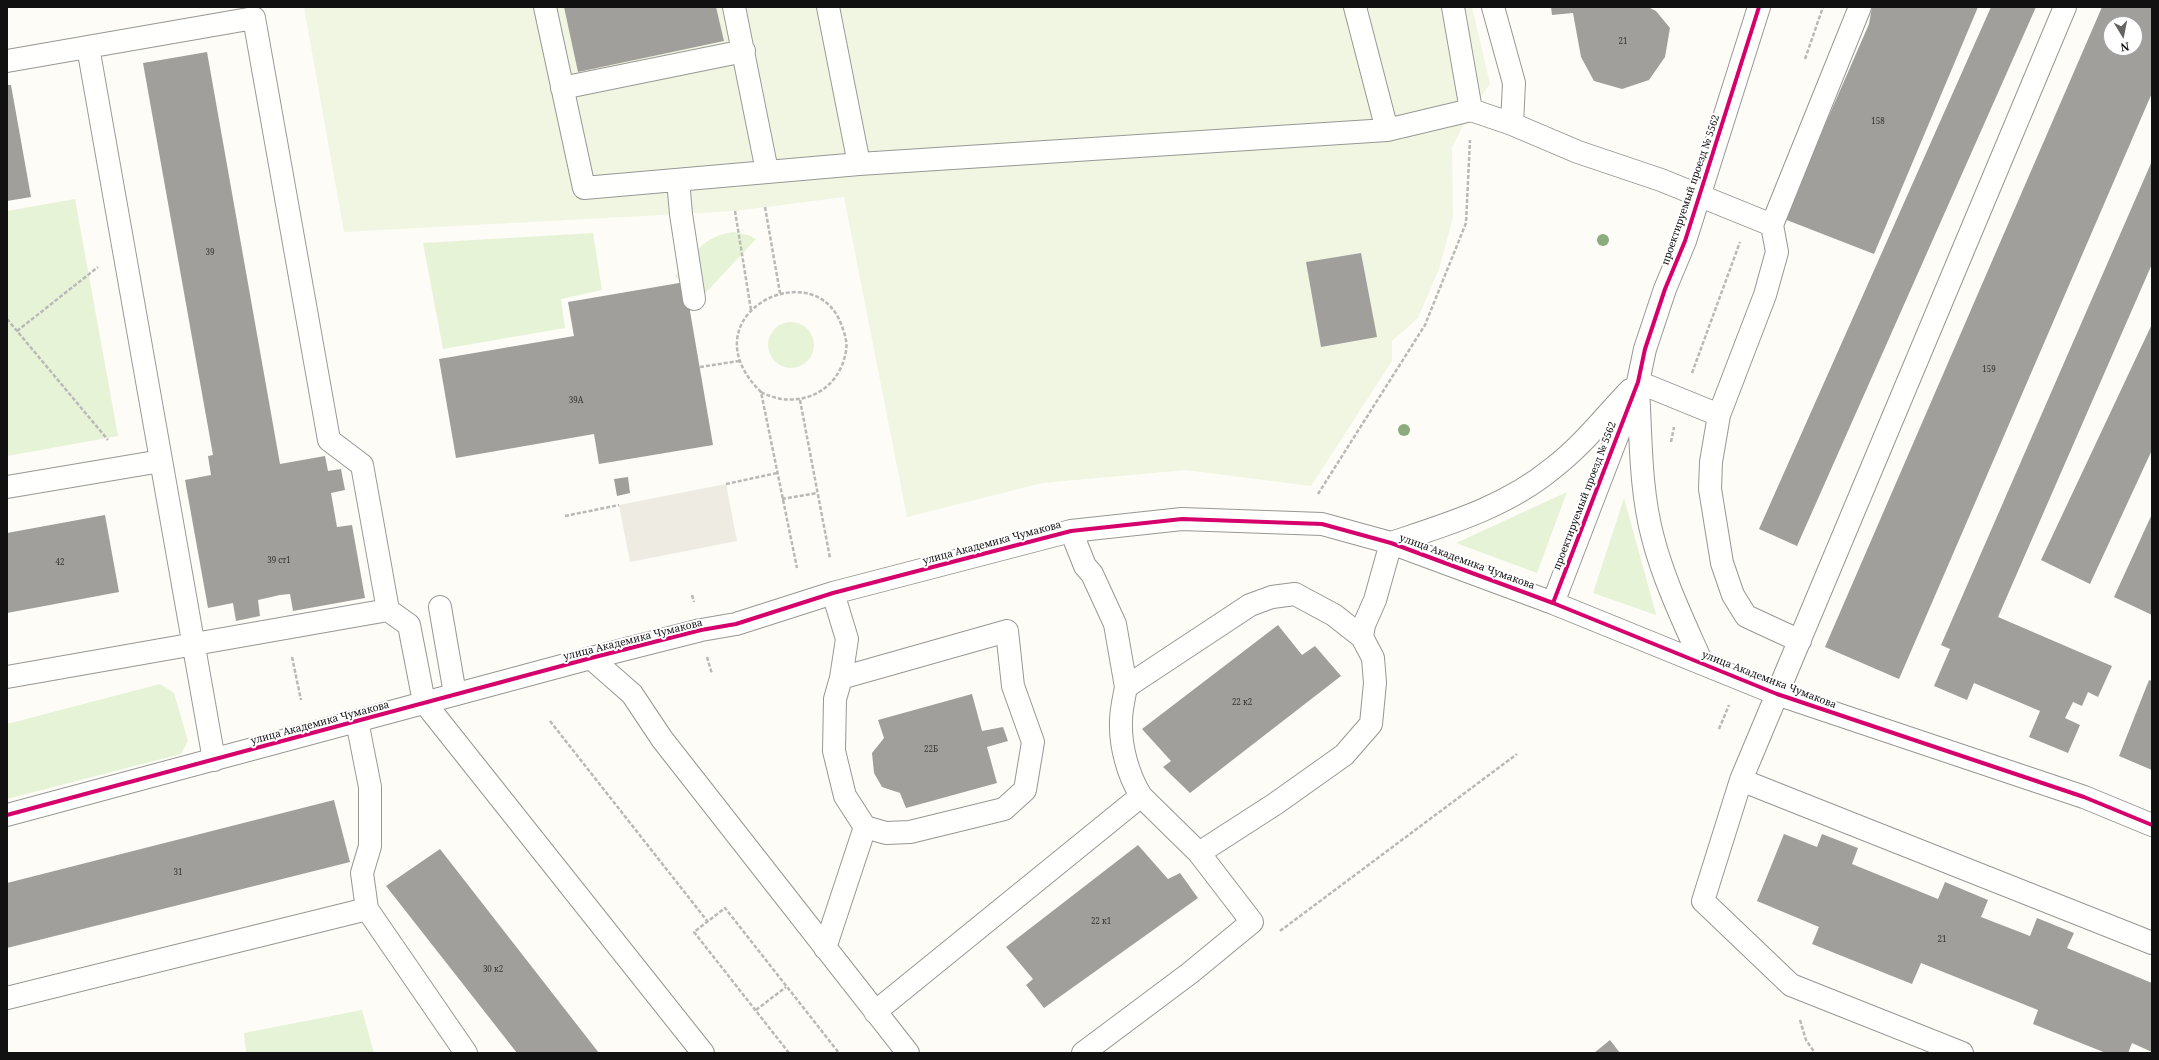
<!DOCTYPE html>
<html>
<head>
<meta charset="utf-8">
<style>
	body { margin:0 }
	#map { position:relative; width:2159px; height:1060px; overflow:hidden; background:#fdfcf7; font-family:"Noto Serif",serif }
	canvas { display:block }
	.frame { position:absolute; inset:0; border:8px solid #111; pointer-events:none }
	.north { position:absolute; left:2103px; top:16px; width:40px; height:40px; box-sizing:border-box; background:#fff; border:1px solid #a0a0a0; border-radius:50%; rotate:170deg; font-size:11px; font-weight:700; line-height:16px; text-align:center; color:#111 }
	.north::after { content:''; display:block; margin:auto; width:14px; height:18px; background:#646362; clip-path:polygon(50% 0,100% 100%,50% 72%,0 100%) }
</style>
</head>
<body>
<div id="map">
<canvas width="2159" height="1060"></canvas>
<div class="frame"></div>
<div class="north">N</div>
</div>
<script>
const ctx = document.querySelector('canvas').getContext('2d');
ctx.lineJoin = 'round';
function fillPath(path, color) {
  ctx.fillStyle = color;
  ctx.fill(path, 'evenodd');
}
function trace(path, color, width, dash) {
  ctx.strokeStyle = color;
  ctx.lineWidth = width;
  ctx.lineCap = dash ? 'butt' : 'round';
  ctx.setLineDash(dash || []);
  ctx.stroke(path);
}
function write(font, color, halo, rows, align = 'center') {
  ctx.font = font + ' "Noto Serif",serif';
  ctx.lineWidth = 4;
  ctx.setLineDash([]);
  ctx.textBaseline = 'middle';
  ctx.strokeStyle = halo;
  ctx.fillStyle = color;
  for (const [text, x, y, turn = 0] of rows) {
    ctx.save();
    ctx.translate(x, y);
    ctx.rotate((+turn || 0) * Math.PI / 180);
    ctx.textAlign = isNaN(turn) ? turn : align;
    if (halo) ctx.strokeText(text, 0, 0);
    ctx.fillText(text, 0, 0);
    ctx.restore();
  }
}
fillPath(new Path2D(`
	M75,199l43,237 -111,20v-245z
	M734,232l14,3 8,4 -58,62 -23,-25c18,-21 29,-41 59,-44z
	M593,233l9,57 -41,9 4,29 -122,21 -20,-106z
	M768 345a23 23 0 1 1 46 0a23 23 0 1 1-46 0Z
	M1567,492l-30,81 -81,-30z
	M1624,498l32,116v1l-63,-22z
	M160,684l14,9 14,48 -7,13 -174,45v-75z
	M362,1010l12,43h-128l-2,-20z`), '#e7f3d7');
fillPath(new Path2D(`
	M304,7h1168l18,77 -19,26 -19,37 1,70 -14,52 -21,49 -26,23v20l-81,125 -125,-16 -144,13 -135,34 -63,-320 -109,14 -391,21z`), '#f0f6e1');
fillPath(new Path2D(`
	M726,484l11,57 -107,21 -11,-57z`), '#edebe2');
fillPath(new Path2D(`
	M564,7h152l8,34 -146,31z
	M1551,7h97l8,4 14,17 -5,29 -16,23 -27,9 -28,-8 -13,-24 -8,-44 -21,2z
	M1872,7h106l-104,247 -90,-35 85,-195z
	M1991,7h45l-239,539 -38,-17z
	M2102,7h50v86l-253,586 -74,-32zM2111,24h24v24h-24z
	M207,52l73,412 45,-8 3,15 13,-2 4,21 -14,3 6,34 15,-2 13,73 -72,13 -3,-17 -10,1 -22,5 2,16 -24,5 -3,-18 -25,5 -23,-128 26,-5 -3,-19 5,-1 -70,-392z
	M7,85h4l20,112 -24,4z
	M2152,161v103l-154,353 114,49 -14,31 -10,-5 -6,14 -9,-4 -8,16 15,7 -12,28 -39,-16 11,-26 -66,-28 -7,17 -33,-14 16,-37 -9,-4z
	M1361,253l16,84 -56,10 -15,-85z
	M685,282l28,163 -114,19 -5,-30 -138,24 -17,-99 135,-23 -6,-34z
	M2152,324v126l-62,134 -49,-24z
	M628,477l2,16 -13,3 -3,-17z
	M2152,514v101l-38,-18z
	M105,515l14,77 -112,21v-80z
	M1278,625l24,30 13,-9 26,30 -151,117 -27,-26 8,-6 -29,-32z
	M2149,680l3,1v89l-33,-14z
	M972,694l10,37 21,-4 5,14 -21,6 10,36 -91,25 -6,-15 -18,-6 -8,-14 -2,-20 12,-15 -6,-18z
	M334,800l16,62 -343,86v-65z
	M1784,834l33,13 5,-13 36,14 -6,16 86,35 7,-17 43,18 -7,17 49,19 7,-18 37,15 -7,15 85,35v69l-20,-9 -4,10h-22l-73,-29 5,-14 -117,-47 -9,21 -100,-40 7,-17 -62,-26z
	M1138,845l30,34 12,-6 18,25 -154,110 -18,-23 7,-6 -27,-32z
	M440,849l159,204h-82l-131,-167z
	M1610,1040l10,13h-26z`), '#a19f9c');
const minor = new Path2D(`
	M545,7l39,181 275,-24 528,-34 84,-20 41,14 66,28 83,28 111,45
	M734,7l33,164
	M828,7l31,157
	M1355,7l32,123
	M1453,7l18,103
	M1493,7l21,76 -2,41
	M88,47l126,713
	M7,61l247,-43 75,422 33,25 26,145 21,15 15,77 279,351
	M562,88l182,-37
	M678,180l3,34 13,85
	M1638,382l81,33
	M1638,389c3,49 2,101 15,149 11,43 31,84 49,125
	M7,487l154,-26
	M1071,531l14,35 7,8 23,50 11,63
	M1391,543c57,-19 115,-36 162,-75 29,-22 52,-52 77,-78
	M833,593l14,46 -6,39 -6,21 -1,52 11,45 20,31 21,6 24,-1 94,-23 21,-19 8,-48 -20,-56 -6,-55 -166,47
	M1553,603l85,-221 7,-33 20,-60 20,-48 74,-234
	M440,607l15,87
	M1362,637l2,-12 11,-25 16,-57
	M1800,641l-54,-25 -13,-21 -11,-32 -12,-74 1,-27 8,-47 46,-120 12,-43 -5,-27 88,-218
	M591,658l41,36 30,45 246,314
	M7,677l381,-67
	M357,721l13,66v59l-8,27 5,36 99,144
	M1741,780l411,163
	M7,815l584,-157 110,-28 35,-6 97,-31 238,-62 111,-12 140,5 69,19 162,60 224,91 307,103 68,28
	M825,948l40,-121
	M7,998l360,-89
	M875,1012l266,-216c-13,-21 -21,-50 -20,-75 0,-11 3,-23 5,-34l124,-82 22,-8 23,-3 39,21 28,22 11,21 2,25 -4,41 -27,31 -69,49 -76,49 -58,-57
	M1083,1053l107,-80 62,-51 -53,-69
	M1962,1053l-171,-68 -88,-84 38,-121 324,-773`);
trace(minor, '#979795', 24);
trace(new Path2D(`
	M1805,59l18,-52
	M765,207l15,86
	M735,211l16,99
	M7,319l101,121
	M17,331l81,-64
	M700,367l39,-6
	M1692,373l48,-131
	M761,392c36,19 78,1 85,-41 2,-11 -3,-22 -7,-32 -32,-65 -153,-1 -78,73l36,176
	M800,400l30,158
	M1671,442l3,-15
	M726,484l51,-11
	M1318,494l107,-169 41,-102 4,-83
	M782,499l35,-6
	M565,516l54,-11
	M692,595l2,7
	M292,657l9,43
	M707,657l5,17
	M550,721l158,201
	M1719,729l10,-24
	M1280,931l237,-177
	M756,1010l30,-23
	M1800,1020l6,20 9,13
	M789,1053l-95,-121 31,-24 114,145`), '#b9b9b8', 2.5, [4, 2]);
trace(minor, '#fffffe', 22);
trace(new Path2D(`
	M1553,603l85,-221 7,-33 20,-60 20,-48 74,-234
	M7,815l584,-157 110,-28 35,-6 97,-31 238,-62 111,-12 140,5 69,19 162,60 224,91 307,103 68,28`), '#d6006c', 4);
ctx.fillStyle = '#8cac80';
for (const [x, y] of [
	[1603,240],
	[1404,430]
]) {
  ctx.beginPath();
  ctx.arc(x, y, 6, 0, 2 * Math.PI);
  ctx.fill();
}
write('8px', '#353434', null, [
	["21",1623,42],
	["158",1878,122],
	["39",210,253],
	["159",1989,370],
	["39А",576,401],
	["39 ст1",279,561],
	["42",60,563],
	["22 к2",1242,703],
	["22Б",931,750],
	["31",178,873],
	["22 к1",1101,922],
	["21",1942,940],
	["30 к2",493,970]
]);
write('10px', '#111', '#fff', [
	["проектируемый проезд № 5562",1691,190,-71],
	["проектируемый проезд № 5562",1585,496,-69],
	["улица Академика Чумакова",992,543,-15],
	["улица Академика Чумакова",1467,562,20],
	["улица Академика Чумакова",633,640,-14],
	["улица Академика Чумакова",1769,680,21],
	["улица Академика Чумакова",320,723,-15]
]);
</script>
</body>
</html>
